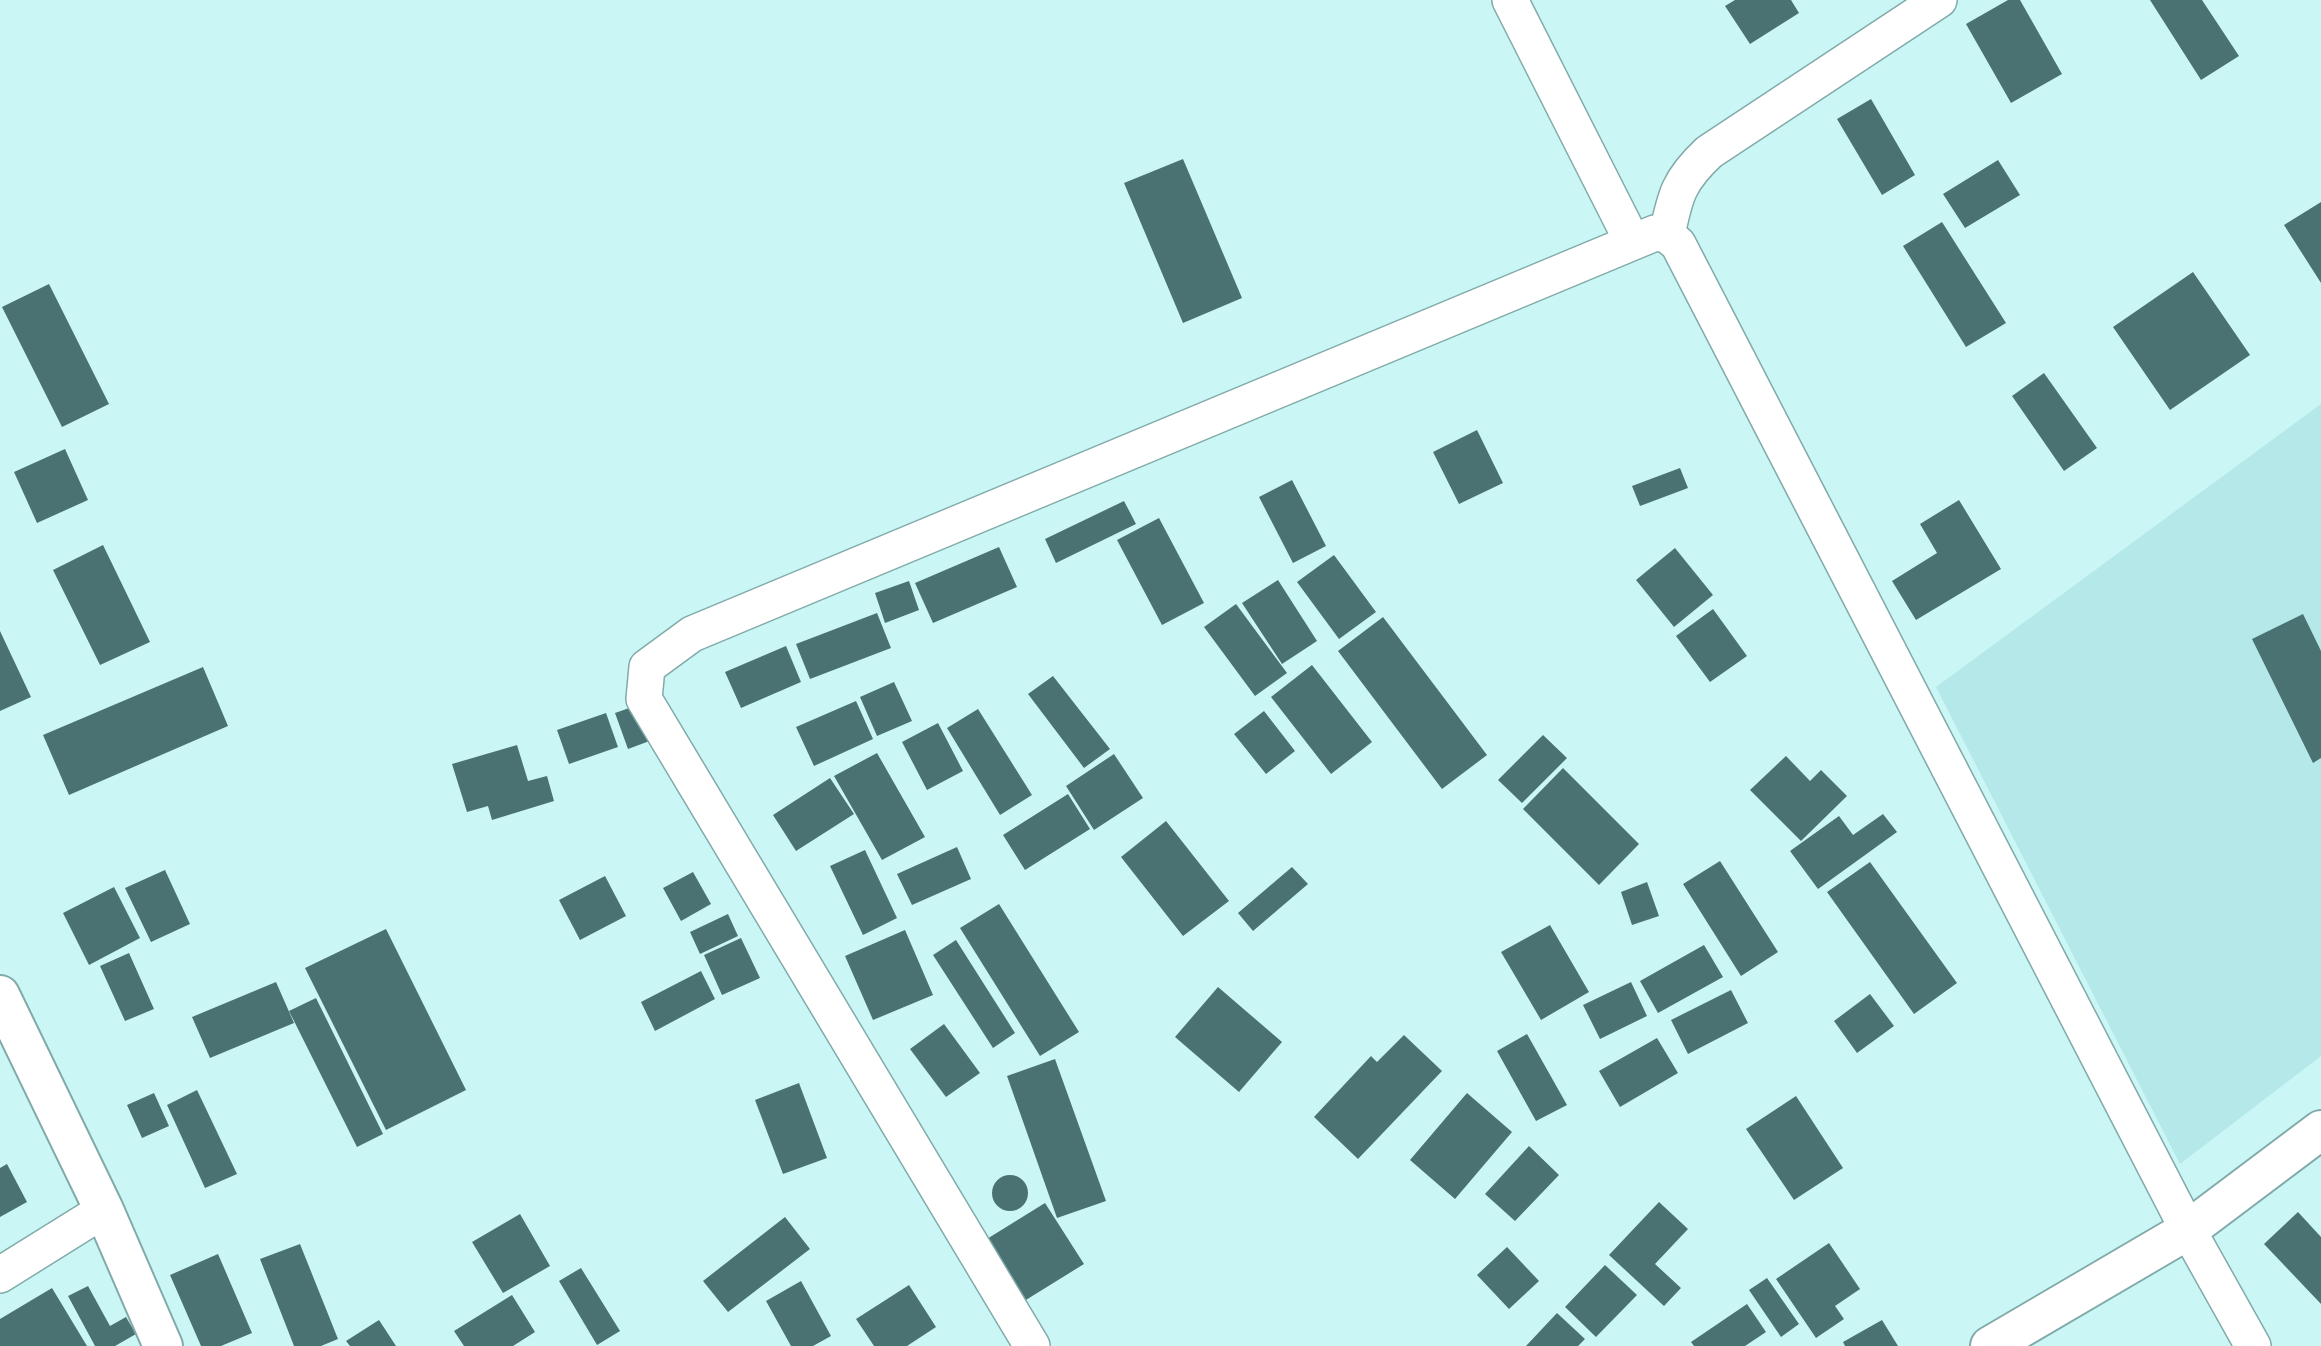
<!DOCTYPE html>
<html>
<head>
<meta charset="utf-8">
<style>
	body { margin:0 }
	canvas { display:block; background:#cbf6f6 }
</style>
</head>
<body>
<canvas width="2321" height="1346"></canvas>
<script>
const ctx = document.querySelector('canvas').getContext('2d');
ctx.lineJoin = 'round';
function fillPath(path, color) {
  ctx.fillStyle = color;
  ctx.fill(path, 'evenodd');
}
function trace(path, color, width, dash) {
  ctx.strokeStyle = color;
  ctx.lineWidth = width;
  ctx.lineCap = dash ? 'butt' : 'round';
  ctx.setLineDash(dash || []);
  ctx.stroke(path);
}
fillPath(new Path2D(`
	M2321,404v652l-141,108 -244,-477z`), '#b5e8e8');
fillPath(new Path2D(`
	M1735,0h56l8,13 -49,31 -25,-38z
	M2008,0h12l42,74 -51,29 -45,-79z
	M2150,0h52l37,56 -38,24z
	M1871,99l44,76 -33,20 -45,-76z
	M1183,159l59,139 -59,25 -59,-140z
	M1998,160l22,35 -55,33 -22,-34z
	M2321,202v81l-37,-58z
	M1942,222l64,101 -40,24 -63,-101z
	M2193,272l57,83 -80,55 -57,-83z
	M49,284l60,120 -47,23 -60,-120z
	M2044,373l53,75 -33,23 -52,-75z
	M1477,430l26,53 -44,21 -26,-52z
	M65,449l23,51 -51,23 -23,-51z
	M1680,468l8,20 -48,18 -8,-20z
	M1292,480l34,66 -33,17 -34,-66z
	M1959,500l42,69 -85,51 -24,-39 45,-28 -17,-29z
	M1124,501l12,23 -80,39 -11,-24z
	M1159,518l45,85 -42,22 -45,-85z
	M103,545l47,97 -50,23 -47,-95z
	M999,547l18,40 -84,36 -18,-40z
	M1675,548l38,47 -39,32 -38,-47z
	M1334,555l42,57 -37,27 -42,-57z
	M1278,580l39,61 -35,23 -40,-61z
	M909,581l10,29 -34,13 -10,-30z
	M1236,604l51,69 -32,23 -51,-69z
	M1713,609l34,47 -37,26 -34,-46z
	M877,613l14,35 -81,31 -14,-35z
	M2303,614l18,37v107l-8,5 -61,-124z
	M1383,617l104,138 -45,34 -104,-138z
	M0,631l31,66 -31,14z
	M786,646l15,36 -60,26 -16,-36z
	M1312,665l60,77 -41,32 -60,-77z
	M203,667l25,59 -159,69 -26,-60z
	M1053,676l57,73 -26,19 -56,-74z
	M894,682l18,39 -35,15 -17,-39z
	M658,698l13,35 -43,16 -13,-36z
	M856,701l17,38 -59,27 -18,-39z
	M978,709l54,86 -32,20 -53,-87z
	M1264,711l31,40 -29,23 -32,-40z
	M606,713l12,34 -49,17 -12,-34z
	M938,723l25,48 -36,19 -25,-48z
	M1543,735l24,23 -45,45 -24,-23z
	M517,745l11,36 19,-5 7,25 -62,19 -4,-14 -21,6 -15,-48z
	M877,753l48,84 -43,23 -48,-84z
	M1114,754l29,44 -49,32 -28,-44z
	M1786,756l24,25 11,-11 26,26 -46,45 -51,-51z
	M1563,768l76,76 -40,41 -76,-76z
	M830,778l24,36 -58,37 -23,-36z
	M1068,794l22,35 -65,41 -22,-35z
	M1883,814l14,18 -79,57 -28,-38 49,-35 14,19z
	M1166,821l63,80 -46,35 -62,-79z
	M957,847l14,32 -59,26 -15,-31z
	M865,850l32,68 -34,17 -33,-69z
	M1720,861l58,91 -37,24 -58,-92z
	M1870,862l87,121 -43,31 -87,-122z
	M1292,867l16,17 -55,47 -15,-18z
	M165,870l25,54 -39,18 -26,-54z
	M693,872l18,32 -30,17 -18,-33z
	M605,876l21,40 -46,24 -21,-40z
	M1647,882l12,34 -27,9 -11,-33z
	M114,887l26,51 -51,27 -26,-52z
	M999,904l80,128 -39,24 -80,-128z
	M728,914l10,22 -38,18 -10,-22z
	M1550,925l39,67 -48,28 -40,-68z
	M386,929l80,161 -80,40 -81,-162z
	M905,930l28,65 -60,25 -28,-64z
	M741,938l19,40 -38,17 -18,-40z
	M956,940l59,93 -22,15 -60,-93z
	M1704,945l19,32 -65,36 -18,-32z
	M129,953l25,56 -29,12 -25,-55z
	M701,971l14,28 -60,32 -14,-29z
	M276,982l18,41 -84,35 -18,-41z
	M1631,982l16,34 -47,23 -17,-34z
	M1218,987l64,55 -43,50 -64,-55z
	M1731,990l17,33 -60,31 -17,-34z
	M1870,994l24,32 -37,27 -23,-32z
	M316,998l67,136 -26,13 -68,-136z
	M944,1024l36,49 -34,24 -36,-48z
	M1527,1034l40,71 -31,16 -39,-70z
	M1404,1035l38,36 -84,88 -44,-42 57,-61 6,6z
	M1657,1038l21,35 -58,34 -21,-36z
	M1055,1059l51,142 -49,17 -50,-142z
	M799,1083l28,75 -44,16 -28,-74z
	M197,1090l40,84 -32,14 -38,-83z
	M154,1093l15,33 -27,12 -15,-33z
	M1467,1093l45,39 -57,67 -45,-39z
	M1796,1096l47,72 -49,32 -48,-71z
	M1529,1146l30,29 -44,46 -30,-27z
	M7,1164l20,38 -27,15v-49z
	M992 1193a18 18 0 1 1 36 0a18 18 0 1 1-36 0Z
	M1659,1202l29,27 -33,35 26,24 -17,18 -55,-51z
	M1045,1203l39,61 -63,39 -39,-61z
	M2298,1212l23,25v67l-57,-60z
	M520,1214l30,52 -47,27 -31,-51z
	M785,1217l25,32 -82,63 -25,-31z
	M1829,1243l31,46 -25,17 9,13 -28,19 -40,-59z
	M300,1244l38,95 -17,7h-27l-34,-87z
	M1507,1247l32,34 -30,28 -32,-34z
	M218,1254l34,79 -31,13h-20l-31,-71z
	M1605,1265l32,30 -41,42 -31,-30z
	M581,1268l39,63 -23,14 -38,-64z
	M1767,1278l32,46 -18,13 -32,-47z
	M801,1281l30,55 -18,10h-22l-25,-45z
	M909,1285l27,42 -29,19h-33l-18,-27z
	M88,1286l22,40 16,-9 10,17 -21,12h-20l-27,-50z
	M52,1288l35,58h-87v-27z
	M512,1295l23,37 -22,14h-49l-10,-15z
	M1747,1304l19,28 -21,14h-51l-3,-4z
	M1557,1313l28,26 -7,7h-52z
	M379,1320l17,26h-46l-4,-5z
	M1882,1320l16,26h-53l-2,-4z`), '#4b7272');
const minor = new Path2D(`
	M1510,0l122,241
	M1667,235c8,-40 12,-55 42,-83l230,-152
	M0,1275l104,-65
	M1032,1346l-388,-647 3,-32 45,-33 963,-401 12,2 11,9 510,986 65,116`);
const major = new Path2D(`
	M0,995l104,215 59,136
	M1990,1346l198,-116 133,-100`);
trace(minor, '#81aaa9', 38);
trace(major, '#81aaa9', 42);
trace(minor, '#fff', 35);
trace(major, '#fff', 38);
</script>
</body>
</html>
